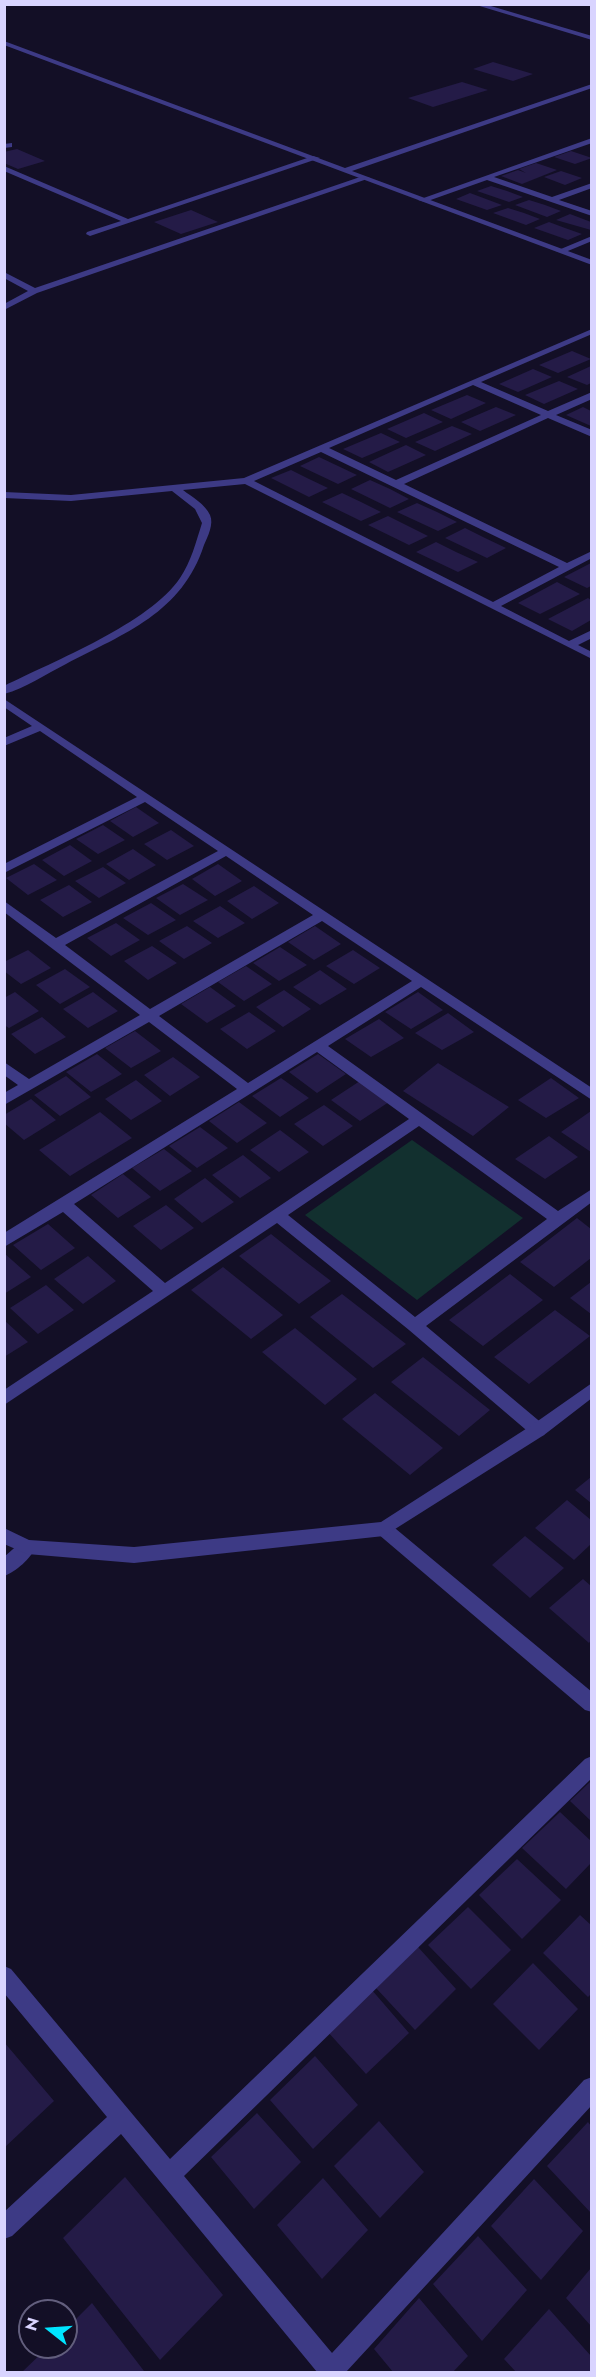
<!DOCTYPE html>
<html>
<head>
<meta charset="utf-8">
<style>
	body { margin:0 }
	#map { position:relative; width:596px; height:2377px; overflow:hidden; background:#130f26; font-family:Jost,sans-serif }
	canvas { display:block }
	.frame { position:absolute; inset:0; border:6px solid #d9d4ff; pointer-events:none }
	.north { position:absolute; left:18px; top:2299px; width:60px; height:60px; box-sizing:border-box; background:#130f26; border:2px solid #625e7d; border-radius:50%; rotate:287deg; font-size:16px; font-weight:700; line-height:24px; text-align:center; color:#d9d4ff }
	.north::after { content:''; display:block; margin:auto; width:21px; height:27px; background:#00e5ff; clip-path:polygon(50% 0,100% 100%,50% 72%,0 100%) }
</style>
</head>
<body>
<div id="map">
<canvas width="596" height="2377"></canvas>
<div class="frame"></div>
<div class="north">N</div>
</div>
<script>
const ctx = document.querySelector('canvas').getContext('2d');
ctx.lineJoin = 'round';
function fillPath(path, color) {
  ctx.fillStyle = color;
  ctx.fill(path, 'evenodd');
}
fillPath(new Path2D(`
	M412,1140l111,78 -106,82 -112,-85z`), '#12302f');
fillPath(new Path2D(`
	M493,62l40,12 -20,7 -40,-12z
	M462,82l26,8 -55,17 -25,-9z
	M17,149l28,12 -27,8 -14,-6v-11z
	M571,151l21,7 -17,6 -21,-7z
	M536,163l21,7 -35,14 -21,-8 17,-6 8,3 -7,-4z
	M561,171l21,7 -17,7 -21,-8z
	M491,186l16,5 16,6 -14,5 -32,-11z
	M470,193l32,12 -15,5 -31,-11z
	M529,200l16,5 16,6 -14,6 -32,-12z
	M508,208l16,5 16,6 -14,6 -33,-12z
	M191,210l27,12 -37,12 -27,-12z
	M570,214l21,8v8l-35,-10z
	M549,222l16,6 17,6 -14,6 -34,-12z
	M572,351l19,8 -33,14 -19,-8z
	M591,366v17l-4,2 -20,-8z
	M533,369l19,8 -34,15 -19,-8z
	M559,381l19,8 -34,15 -19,-9z
	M467,395l19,8 -35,16 -20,-9z
	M496,407l20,8 -36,16 -19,-9z
	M583,407l8,4v15l-25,-11z
	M424,413l19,9 -37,16 -19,-9z
	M452,426l20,8 -37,17 -20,-9z
	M381,433l19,9 -38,16 -19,-9z
	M406,445l20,10 -38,17 -19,-10z
	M319,457l38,18 -19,9 -38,-18z
	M291,470l18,9 19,9 -19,9 -38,-19z
	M370,480l20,9 19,10 -19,9 -39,-19z
	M342,493l19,9 20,10 -20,9 -39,-19z
	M417,503l20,9 20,10 -19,9 -41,-19z
	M388,516l40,20 -19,9 -41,-20z
	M465,528l20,10 21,10 -19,10 -42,-20z
	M436,542l20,10 22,10 -20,10 -42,-20z
	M591,563v23l-4,2 -23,-11z
	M557,582l23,12 -40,20 -22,-11z
	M588,598l3,2v20l-19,11 -24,-12z
	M136,807l23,16 -26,14 -23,-16z
	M103,825l22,15 -27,14 -22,-15z
	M171,830l23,16 -27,14 -23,-16z
	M70,845l22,16 -28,15 -22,-16z
	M133,849l23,16 -27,15 -23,-16z
	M34,864l23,16 -29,15 -22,-17z
	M218,864l24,17 -27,15 -23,-17z
	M103,867l23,16 -27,15 -24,-17z
	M183,884l25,16 -28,15 -24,-17z
	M69,885l23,17 -29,15 -23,-17z
	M254,886l25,17 -27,16 -25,-18z
	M151,903l25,17 -28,15 -25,-17z
	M220,906l25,17 -27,15 -25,-17z
	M116,923l24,17 -29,16 -24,-18z
	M187,926l25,17 -28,16 -25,-18z
	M315,926l26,18 -27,16 -26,-18z
	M152,946l25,17 -29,17 -24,-19z
	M280,947l27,18 -28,16 -26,-18z
	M28,950l23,18 -30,16 -17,-13v-9z
	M353,950l27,18 -26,16 -28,-18z
	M246,966l26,18 -28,17 -26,-19z
	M65,969l25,18 -30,17 -24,-19z
	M320,970l27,19 -27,16 -27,-18z
	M210,987l26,19 -29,17 -26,-19z
	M284,990l27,19 -28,18 -27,-20z
	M15,992l24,19 -30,17 -5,-3v-27z
	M93,992l25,19 -30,17 -25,-19z
	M418,992l25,18 -32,19 -26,-17z
	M249,1012l27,19 -29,18 -27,-20z
	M448,1013l26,19 -32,18 -27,-17z
	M42,1017l24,20 -31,17 -24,-20z
	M379,1019l25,19 -33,19 -26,-18z
	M135,1031l26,20 -30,17 -26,-20z
	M97,1054l25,20 -31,18 -25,-20z
	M318,1054l28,20 -29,19 -28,-21z
	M173,1057l27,20 -30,19 -26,-21z
	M438,1063l71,44 -36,29 -70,-45z
	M66,1076l25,21 -31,19 -26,-21z
	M281,1078l28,20 -29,19 -28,-21z
	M551,1078l28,20 -33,20 -28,-18z
	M136,1080l26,21 -31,19 -26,-21z
	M360,1081l29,21 -29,19 -29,-21z
	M31,1099l25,21 -32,20 -20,-17v-8z
	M239,1102l28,21 -30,20 -28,-22z
	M324,1105l29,21 -30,20 -29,-22z
	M591,1111v41l-30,-20z
	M100,1112l32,26 -62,38 -31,-26z
	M200,1127l28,21 -31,20 -28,-22z
	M280,1130l29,22 -30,20 -29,-22z
	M549,1136l29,21 -33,22 -30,-20z
	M164,1149l28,22 -32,20 -28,-23z
	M243,1155l28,23 -31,20 -28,-23z
	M123,1174l28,23 -33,21 -27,-23z
	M205,1178l29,24 -32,21 -28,-24z
	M166,1205l28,23 -33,22 -28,-24z
	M577,1218l14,11v29l-37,29 -34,-25z
	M48,1224l27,24 -34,22 -28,-25z
	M271,1234l30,24 30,23 -32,23 -60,-48z
	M4,1253l27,24 -27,17z
	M88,1256l28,25 -33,23 -29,-25z
	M223,1267l60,48 -32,24 -60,-49z
	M510,1274l33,26 -60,46 -34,-26z
	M591,1282v32l-21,-16z
	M46,1285l28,25 -36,24 -28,-26z
	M342,1294l31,24 33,26 -33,24 -63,-51z
	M555,1310l35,26 -61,48 -35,-27z
	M4,1320l24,22 -24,15z
	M295,1328l62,51 -32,26 -63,-53z
	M423,1357l67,53 -31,26 -68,-54z
	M375,1393l68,55 -33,27 -68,-56z
	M591,1477v26l-16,-13z
	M567,1500l24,20v24l-17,16 -39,-32z
	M525,1536l39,32 -34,30 -38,-33z
	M583,1579l8,7v54l-2,3 -40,-35z
	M591,1781v40l-21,-20z
	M560,1812l31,29v22l-25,26 -44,-41z
	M517,1859l44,41 -39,39 -43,-44z
	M468,1907l43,43 -40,39 -43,-44z
	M580,1915l11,10v69l-3,3 -45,-44z
	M418,1947l38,42 -41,41 -39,-42z
	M533,1963l45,46 -39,41 -46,-46z
	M371,1989l38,44 -43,41 -39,-43z
	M4,2042l50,59 -50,47z
	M315,2056l43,49 -45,44 -43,-49z
	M257,2113l44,49 -47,47 -43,-52z
	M379,2121l45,51 -44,46 -46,-52z
	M588,2122l3,4v87l-44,-47z
	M125,2177l98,118 -63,65 -97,-122z
	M323,2178l45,52 -46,49 -45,-54z
	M534,2179l49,52 -42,49 -50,-54z
	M478,2236l49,54 -45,51 -49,-57z
	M591,2268v58l-25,-28z
	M419,2298l49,58 -15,16h-60l-19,-23z
	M92,2303l52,68 -2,1h-120l26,-25h18v-18z
	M549,2309l42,47v16h-75l-12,-13z`), '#241b47');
fillPath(new Path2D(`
	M12,143v4l-8,1v-4z
	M313,156l7,2 -230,78 -4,-2 1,-2 34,-11 -117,-50v-5l124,53z`), '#3d3a85');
fillPath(new Path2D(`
	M592,138v5l-98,34 58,20 40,-14v5l-33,12 33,11v5l-105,-36 -62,22 -7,-2z
	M363,176l7,2 -333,115 -33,17v-6l24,-13 -24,-13v-6l31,16z
	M592,236v5l-29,12 -7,-2z
	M592,329v5l-111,48 67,29 44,-19v7l-36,16 36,15v7l-44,-19 -144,66 163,79 25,-12v7l-91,48 68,35 23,-11v8l-14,7 14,7v7l-347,-175 -62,6c9,7 22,14 27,25 4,9 -2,21 -6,30 -22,68 -79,88 -138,119 -20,10 -40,24 -62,30v-8c50,-25 146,-63 176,-108 11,-16 16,-36 22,-55l-7,-14 -23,-18 -101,10 -67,-3v-6l67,3 173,-17zM473,385l68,30 -145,65 -67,-32zM321,452l238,115 -66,35 -239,-121z
	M4,699l588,389v12l-171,-113 -93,59 230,165 34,-22v13l-166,124 118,99 2,5 -2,5 -6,2 -6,-2 -123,-105 -132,-107 -273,182v-15l149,-99 -90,-79 -59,35v-14l233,-144 -88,-67 -145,83v-12l14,-8 -14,-10v-13l25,17 111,-64 -136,-103v-11l52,37 162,-87 -73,-49 -141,71v-9l133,-67 -97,-66 -36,15v-8l28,-12 -28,-19zM226,856l87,59 -163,94 -85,-64zM322,921l90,60 -164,102 -89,-67zM317,1052l92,67 -244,164 -91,-79zM419,1126l128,93 -132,98 -127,-102z
	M384,1522l6,2 202,168v20l-7,-2 -207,-176 -3,-5 3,-5z
	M27,1540l6,2 3,5c-5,11 -20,25 -32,29v-19l17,-15z
	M592,1756v22l-408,398 148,177 252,-273 8,-3v28l-246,267h-29l-196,-238 -109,102 -8,3v-27l103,-95 -103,-124v-27l7,3 159,190 415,-400z`), '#3d3a85');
fillPath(new Path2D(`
	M473,4h11l108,32v4z
	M4,41l341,127 247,-84v4l-240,83 240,89v5l-588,-220z
	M592,1383v15l-48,37 -160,101 -250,27 -107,-9 -23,-10v-16l25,12 105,7 247,-25 151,-97z`), '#3d3a85');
</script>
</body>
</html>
